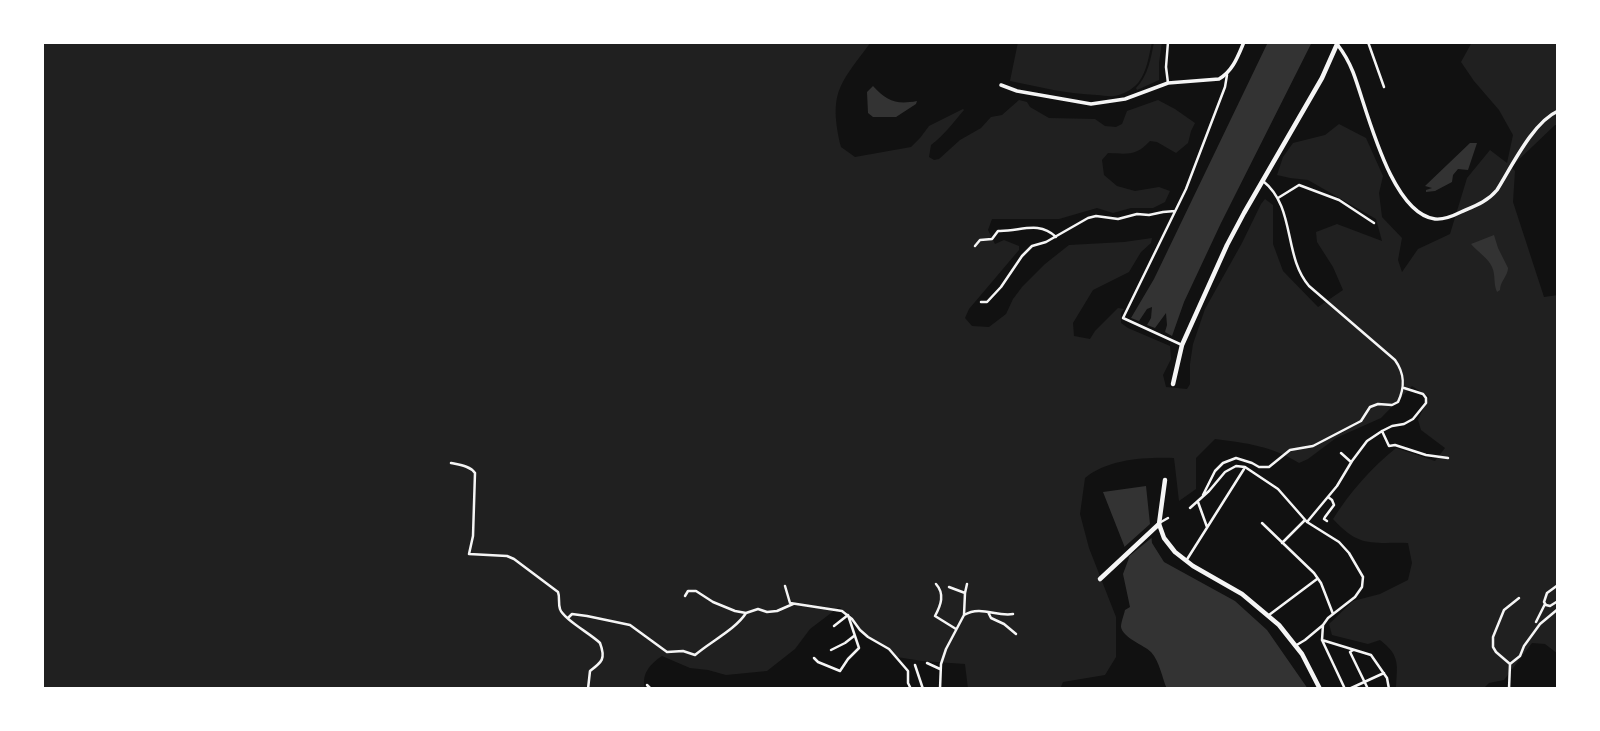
<!DOCTYPE html>
<html>
<head>
<meta charset="utf-8">
<style>
	body { margin:0 }
	#map { position:relative; width:1600px; height:731px; overflow:hidden; background:#111; font-family:Arial,sans-serif }
	canvas { display:block }
	.frame { position:absolute; inset:0; border:44px solid #fff; pointer-events:none }
</style>
</head>
<body>
<div id="map">
<canvas width="1600" height="731"></canvas>
<div class="frame"></div>
</div>
<script>
const ctx = document.querySelector('canvas').getContext('2d');
ctx.lineJoin = 'round';
function fillPath(path, color) {
  ctx.fillStyle = color;
  ctx.fill(path, 'evenodd');
}
function trace(path, color, width, dash) {
  ctx.strokeStyle = color;
  ctx.lineWidth = width;
  ctx.lineCap = dash ? 'butt' : 'round';
  ctx.setLineDash(dash || []);
  ctx.stroke(path);
}
fillPath(new Path2D(`
	M42,42h829c-31,42 -43,50 -30,105l14,10 56,-10 9,-9 9,-12 34,-17 1,1c-11,13 -20,25 -33,35l-2,12 5,3 5,-1 21,-19 21,-12 10,-11 11,-2 17,-15 8,2 3,5 19,11 46,1 10,7 11,1 6,-3 5,-13 31,-11 17,9 20,14 -4,8 -3,12 -12,10 -19,-11 -7,-1c-14,15 -22,13 -42,12l-6,7 2,15 13,11 18,5 24,-4 11,4 -5,11 -12,6h-22l-18,5 -16,-5 -38,11h-67l-4,11 7,14 9,-4 15,6v4l-50,59 -4,9 7,8 17,1 17,-13 7,-15 9,-12 23,-23 24,-19 55,-3 28,-4 -1,5 -10,9 -12,20 -36,18 -20,33 1,13 16,3 5,-8 23,-23 6,1 -3,4v10l7,5 42,18 1,13 -8,16 3,12 21,2 3,-5v-20l3,-20 12,-35 37,-66 19,-39 4,-5 8,6v39l10,27 35,36 25,-17 -10,-23 -16,-25 -1,-10 21,-8 45,17 -6,-22 -68,-39 -18,-2 -13,-3 6,-18 10,-14 32,-8 14,-11 27,14 17,38 -4,17 3,24 20,21 -4,22 4,12 16,-23 32,-15 17,-56 23,-28 17,13 6,-28 -14,-25 -25,-29 -13,-19 11,-20h86v83h-3l-44,42 4,4 -2,31 31,95 14,-2v359l-13,-10 -13,-1 -28,37 -15,3 -6,6h-87c1,-24 5,-33 -16,-49l-12,4 -36,-9 -3,-11 24,-23 27,-7 28,-14 4,-17 -4,-20c-38,-1 -48,5 -75,-24 17,-27 38,-51 63,-71l39,13 10,-13 -24,-18 -3,-10 11,-23 -17,-11 -31,32 -45,20 -28,21 -9,4c-27,-17 -53,-20 -84,-24l-19,19v31l-17,12 -5,-43c-29,-1 -66,1 -89,20l-5,36 9,34 27,69v40l-11,18 -42,7 -3,7h-92l-3,-25 -43,-3 -25,-4 -35,-26 -11,-15 -12,-9 -29,22 -15,20 -28,22 -41,4 -18,-5 -18,-2 -28,-12c-12,8 -21,18 -17,33h-603z
	M1018,42h134c-3,13 -5,30 -14,41 -6,7 -16,12 -24,13 -5,1 -12,-1 -17,-1 -29,-1 -58,-8 -87,-14z
	M1154,42h8l-3,21v17l-22,10 -1,-2c12,-12 15,-30 18,-46z`), '#202020');
fillPath(new Path2D(`
	M1268,42h44l-91,181 -37,79 -12,34 -7,-4 2,-7 -1,-12 -11,15 -8,-3 4,-7 1,-11 -5,2 -8,12 -8,-3 23,-39z
	M873,86c14,15 23,19 44,15l-1,3 -20,13h-23l-5,-4 -1,-21z
	M1470,143h7l-9,27 -10,-1 -5,6 -1,7 -17,9 -9,1v-2l6,-2 -7,-2z
	M1494,235l4,13 10,20c0,8 -8,13 -8,22l-3,2c-4,-9 -1,-16 -5,-25 -3,-8 -15,-16 -21,-23z
	M1146,486l6,57 12,19 71,39 32,29 41,59h-141c-5,-11 -7,-27 -16,-37 -7,-7 -28,-14 -30,-25 0,-5 3,-12 4,-17l5,-3 -7,-33 6,-16 -26,-66z`), '#333');
fillPath(new Path2D(`
	M1153,519l2,16 -28,23 -6,-8 29,-26z`), '#111');
trace(new Path2D(`
	M1368,42l16,45
	M1168,83l-2,-16 2,-25
	M1278,198l21,-13 40,15 35,23
	M975,246l5,-6 12,-1 6,-8c22,1 40,-11 58,6
	M981,302h6l14,-15 21,-31 10,-10 14,-4 42,-24 8,-2 22,3 19,-5 12,1 14,-3 12,-1
	M1182,345l-59,-27 63,-129 39,-102 2,-12
	M1382,431l7,15 6,-1 31,10 22,3
	M1341,453l10,9
	M451,463c9,2 19,3 24,10l-2,63 -4,18 38,2 7,3 44,33c2,5 0,11 2,17 3,10 31,25 40,34 6,16 2,19 -10,28l-2,18
	M1203,495l12,-24 8,-8 13,-5 16,5 7,4h10l21,-17 23,-4 48,-25 9,-14 8,-3 14,1 6,-3c7,-15 7,-28 -3,-42l-86,-74c-26,-30 -13,-79 -46,-105
	M1198,502l9,25
	M1190,508l19,-17 16,-19 11,-6 9,1 33,22 29,33 32,20 10,11 14,24 -1,10 -7,10 -27,21 -5,7 -18,15 -10,6
	M1327,521l-3,-2 1,-2 9,-12 -2,-5 -4,-3
	M1161,522l7,-4
	M1307,522l30,-36 15,-25 15,-20 15,-10 10,-5 12,-2 9,-5 13,-16v-5l-3,-4 -19,-6
	M1262,523l52,50 7,10 12,31
	M1282,543l23,-23
	M1186,561l58,-92
	M936,584c9,10 5,21 -1,32l21,13
	M1558,585l-11,8 -3,9 2,3 4,1 8,-5
	M785,586l5,17 52,8 10,8 8,11 8,7 21,12 19,22v12l3,6
	M949,587l16,6
	M685,596l3,-5h8l17,11 22,9 11,2 12,-4 9,3 10,-1 16,-7
	M988,612l3,6 13,6 12,10
	M964,615c17,-10 32,2 49,-1
	M1269,615l48,-36
	M568,618l4,-4 15,2 43,9 37,27 16,-1 12,4c15,-13 41,-26 51,-42
	M1536,622l9,-18
	M1323,625l-1,15 23,49
	M1322,640l49,15 16,23 2,11
	M831,650l14,-7 9,-7
	M1353,650l-3,2 18,37
	M814,658l4,4 22,9 8,-12 11,-11 -11,-33 -14,11
	M927,663l13,6
	M1510,664l-14,-12 -3,-5v-10l11,-27 15,-12
	M915,665l8,24
	M647,685l4,4
	M940,689l1,-25 5,-15 18,-34 1,-22 2,-9
	M1349,689l35,-16
	M1509,689l1,-25 10,-8 4,-10 16,-22 18,-15`), '#f5f5f5', 2.5);
trace(new Path2D(`
	M1337,44c7,9 12,18 16,28 14,36 37,141 82,147 9,1 18,-3 26,-7 14,-6 26,-10 36,-22 15,-24 36,-68 61,-79
	M1001,85l16,6 74,13 34,-5 43,-16 51,-4c14,-8 19,-23 25,-37`), '#f5f5f5', 3.5);
trace(new Path2D(`
	M1159,524l5,14 11,14 18,14 49,28 37,31 23,29 18,35`), '#f5f5f5', 4.5);
trace(new Path2D(`
	M1173,384l9,-39 45,-100 17,-32 78,-135 16,-36
	M1100,579l59,-55 6,-44`), '#f5f5f5', 4.5);
</script>
</body>
</html>
